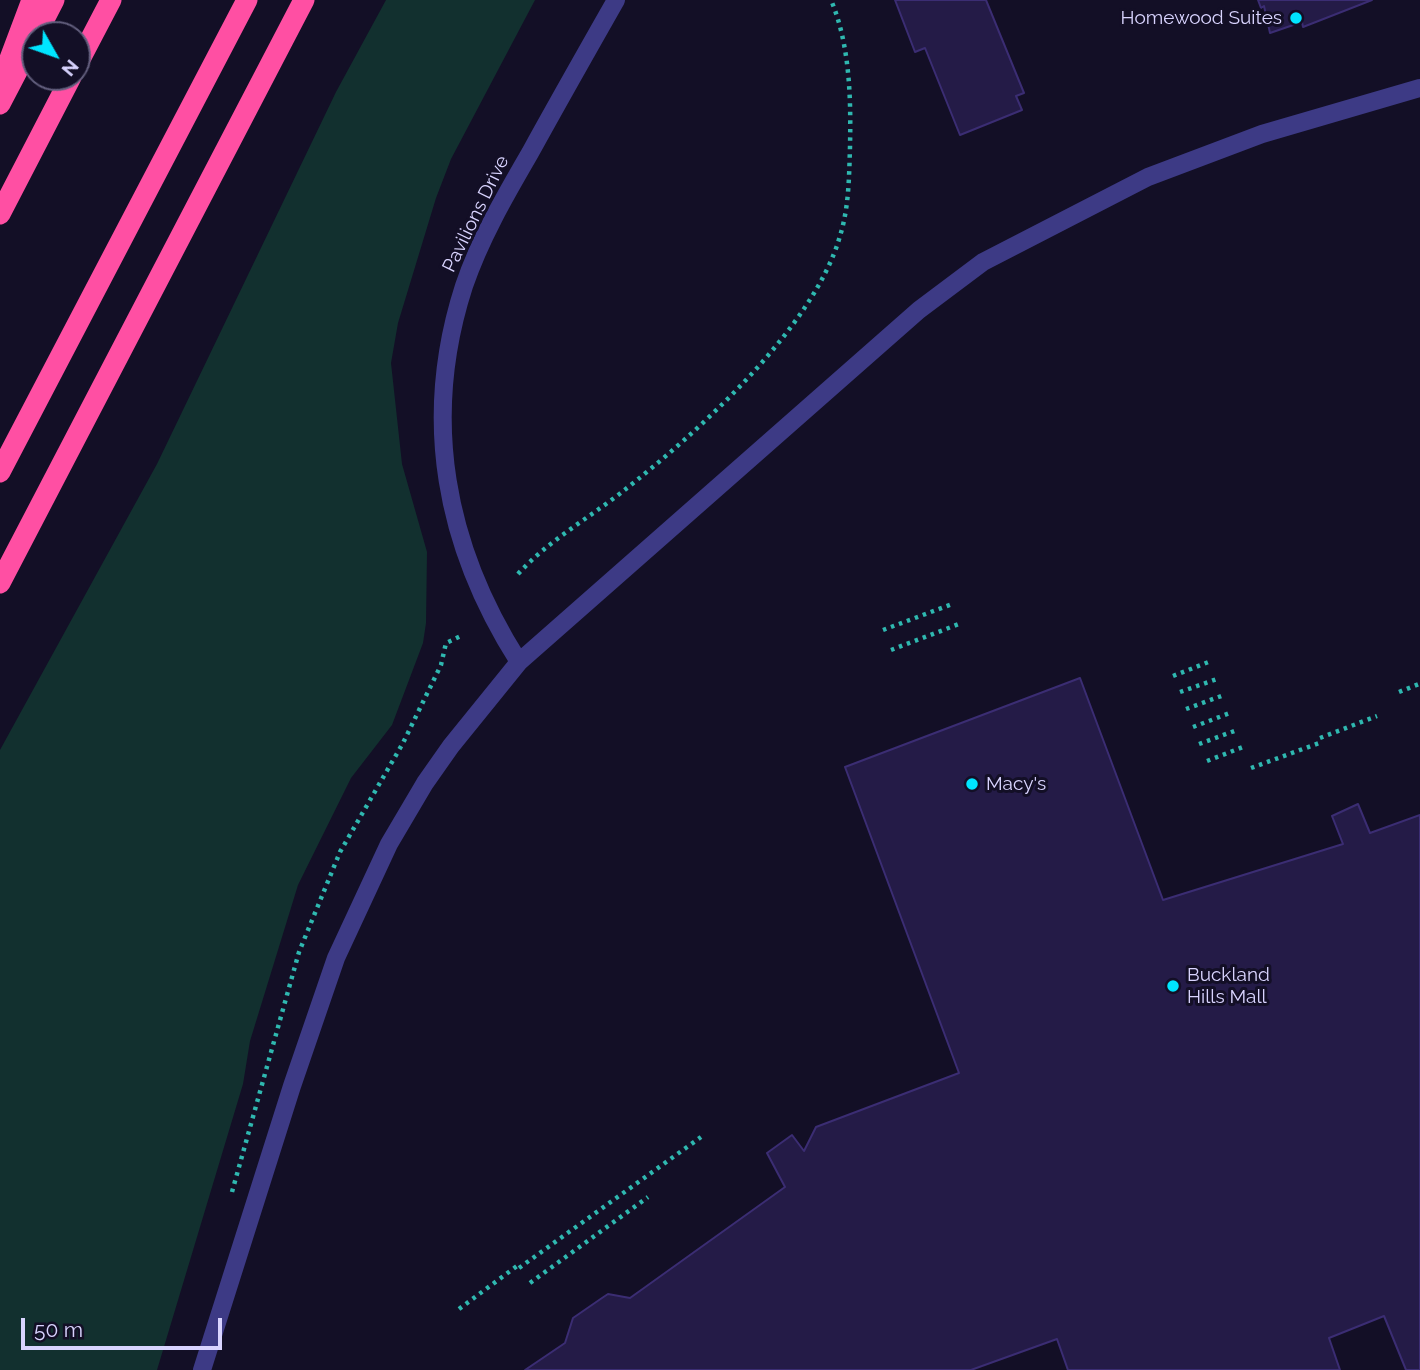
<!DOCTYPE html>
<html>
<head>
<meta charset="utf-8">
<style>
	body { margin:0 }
	#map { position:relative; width:1420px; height:1370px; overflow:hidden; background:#130f26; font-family:Raleway,sans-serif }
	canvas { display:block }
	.north { position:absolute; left:21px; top:21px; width:70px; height:70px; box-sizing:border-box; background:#130f26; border:2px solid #625e7d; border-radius:50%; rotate:130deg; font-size:19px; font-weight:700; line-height:28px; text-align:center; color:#d9d4ff }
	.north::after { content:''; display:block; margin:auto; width:24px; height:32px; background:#00e5ff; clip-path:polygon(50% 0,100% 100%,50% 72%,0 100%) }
	.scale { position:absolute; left:21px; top:1318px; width:201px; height:32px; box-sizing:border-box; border:4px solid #d9d4ff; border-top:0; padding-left:9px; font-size:21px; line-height:24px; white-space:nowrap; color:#d9d4ff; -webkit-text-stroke:5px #130f26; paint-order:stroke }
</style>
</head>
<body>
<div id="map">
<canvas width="1420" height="1370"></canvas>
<div class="north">N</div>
<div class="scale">50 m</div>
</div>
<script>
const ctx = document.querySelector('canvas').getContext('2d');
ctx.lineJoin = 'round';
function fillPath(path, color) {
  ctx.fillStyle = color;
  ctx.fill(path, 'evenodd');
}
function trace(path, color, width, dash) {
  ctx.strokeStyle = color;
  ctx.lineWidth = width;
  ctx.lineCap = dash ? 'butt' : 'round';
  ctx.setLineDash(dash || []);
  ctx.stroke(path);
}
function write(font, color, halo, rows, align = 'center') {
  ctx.font = font + ' Raleway,sans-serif';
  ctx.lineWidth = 6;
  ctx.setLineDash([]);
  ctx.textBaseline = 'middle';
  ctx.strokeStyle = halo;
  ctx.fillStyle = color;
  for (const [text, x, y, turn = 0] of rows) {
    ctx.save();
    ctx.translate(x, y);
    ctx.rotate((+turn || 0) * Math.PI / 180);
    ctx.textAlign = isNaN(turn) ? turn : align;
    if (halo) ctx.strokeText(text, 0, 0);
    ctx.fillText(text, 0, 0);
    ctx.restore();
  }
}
fillPath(new Path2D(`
	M386,0h149l-84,159 -15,39 -38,125 -7,40 11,101 25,88 -1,71 -3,20 -31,82 -41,53 -53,107 -48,156 -7,43 -86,286h-157v-620l157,-286 179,-372z`), '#12302f');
const building = new Path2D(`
	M895,0h91l38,93 -8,3 6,14 -62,25 -35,-87 -10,4z
	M1258,0h114l-69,27 -1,-5 -32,11 -6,-27 -3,2z
	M1080,678l83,222 180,-56 -11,-28 26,-12 12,29 50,-18v555h-14l-22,-54 -55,22 11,32h-272l-11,-31 -86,31h-446l40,-27 8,-25 29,-20 6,-4 22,4 155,-111 -18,-34 25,-18 12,16 12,-24 143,-54 -114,-306z`);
fillPath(building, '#241b47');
trace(building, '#3b2d73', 2);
trace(new Path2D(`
	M518,574c30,-33 68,-54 104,-82 74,-58 192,-164 218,-256 9,-29 9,-58 10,-89 1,-48 0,-102 -19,-147
	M883,630l69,-26
	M891,650l68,-26
	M1173,676l38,-15
	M1180,692l37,-13
	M1399,692l20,-8
	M1186,709l38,-14
	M1193,727l37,-14
	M1320,738l57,-22
	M1199,744l38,-14
	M1207,761l36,-14
	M1251,768l71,-26
	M232,1192l67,-240 41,-100 63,-109 38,-78 5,-22 17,-8
	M519,1268l182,-131
	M530,1283l118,-86
	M459,1309l58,-43`), '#2fb8b0', 4.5, [3.5, 5]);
trace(new Path2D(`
	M519,662c-74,-116 -98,-243 -55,-376 16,-47 41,-90 66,-133 28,-51 57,-102 86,-153
	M202,1370l90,-284 44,-128 53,-114 36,-61 26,-37 68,-84 400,-352 64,-48 165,-85 114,-43 158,-46`), '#3d3a85', 18);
trace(new Path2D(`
	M36,35l18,-35
	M77,65l34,-65
	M0,85l32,-85
	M0,104l35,-67
	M0,214l71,-137
	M0,472l247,-472
	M0,583l304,-583`), '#ff4fa3', 21);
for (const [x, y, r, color] of [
	[1296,18,7,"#00e5ff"],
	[972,784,7,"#00e5ff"],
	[1173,986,7,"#00e5ff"]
]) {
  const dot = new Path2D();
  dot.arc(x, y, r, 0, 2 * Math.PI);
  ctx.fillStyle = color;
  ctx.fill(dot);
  trace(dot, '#130f26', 2.5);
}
write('19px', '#d9d4ff', '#130f26', [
	["Homewood Suites",1282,18,"right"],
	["Macy's",986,784],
	["Buckland",1187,975],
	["Hills Mall",1187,997]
], 'left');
write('19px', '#d9d4ff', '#130f26', [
	["Pavilions Drive",476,214,-64]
]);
</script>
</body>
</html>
